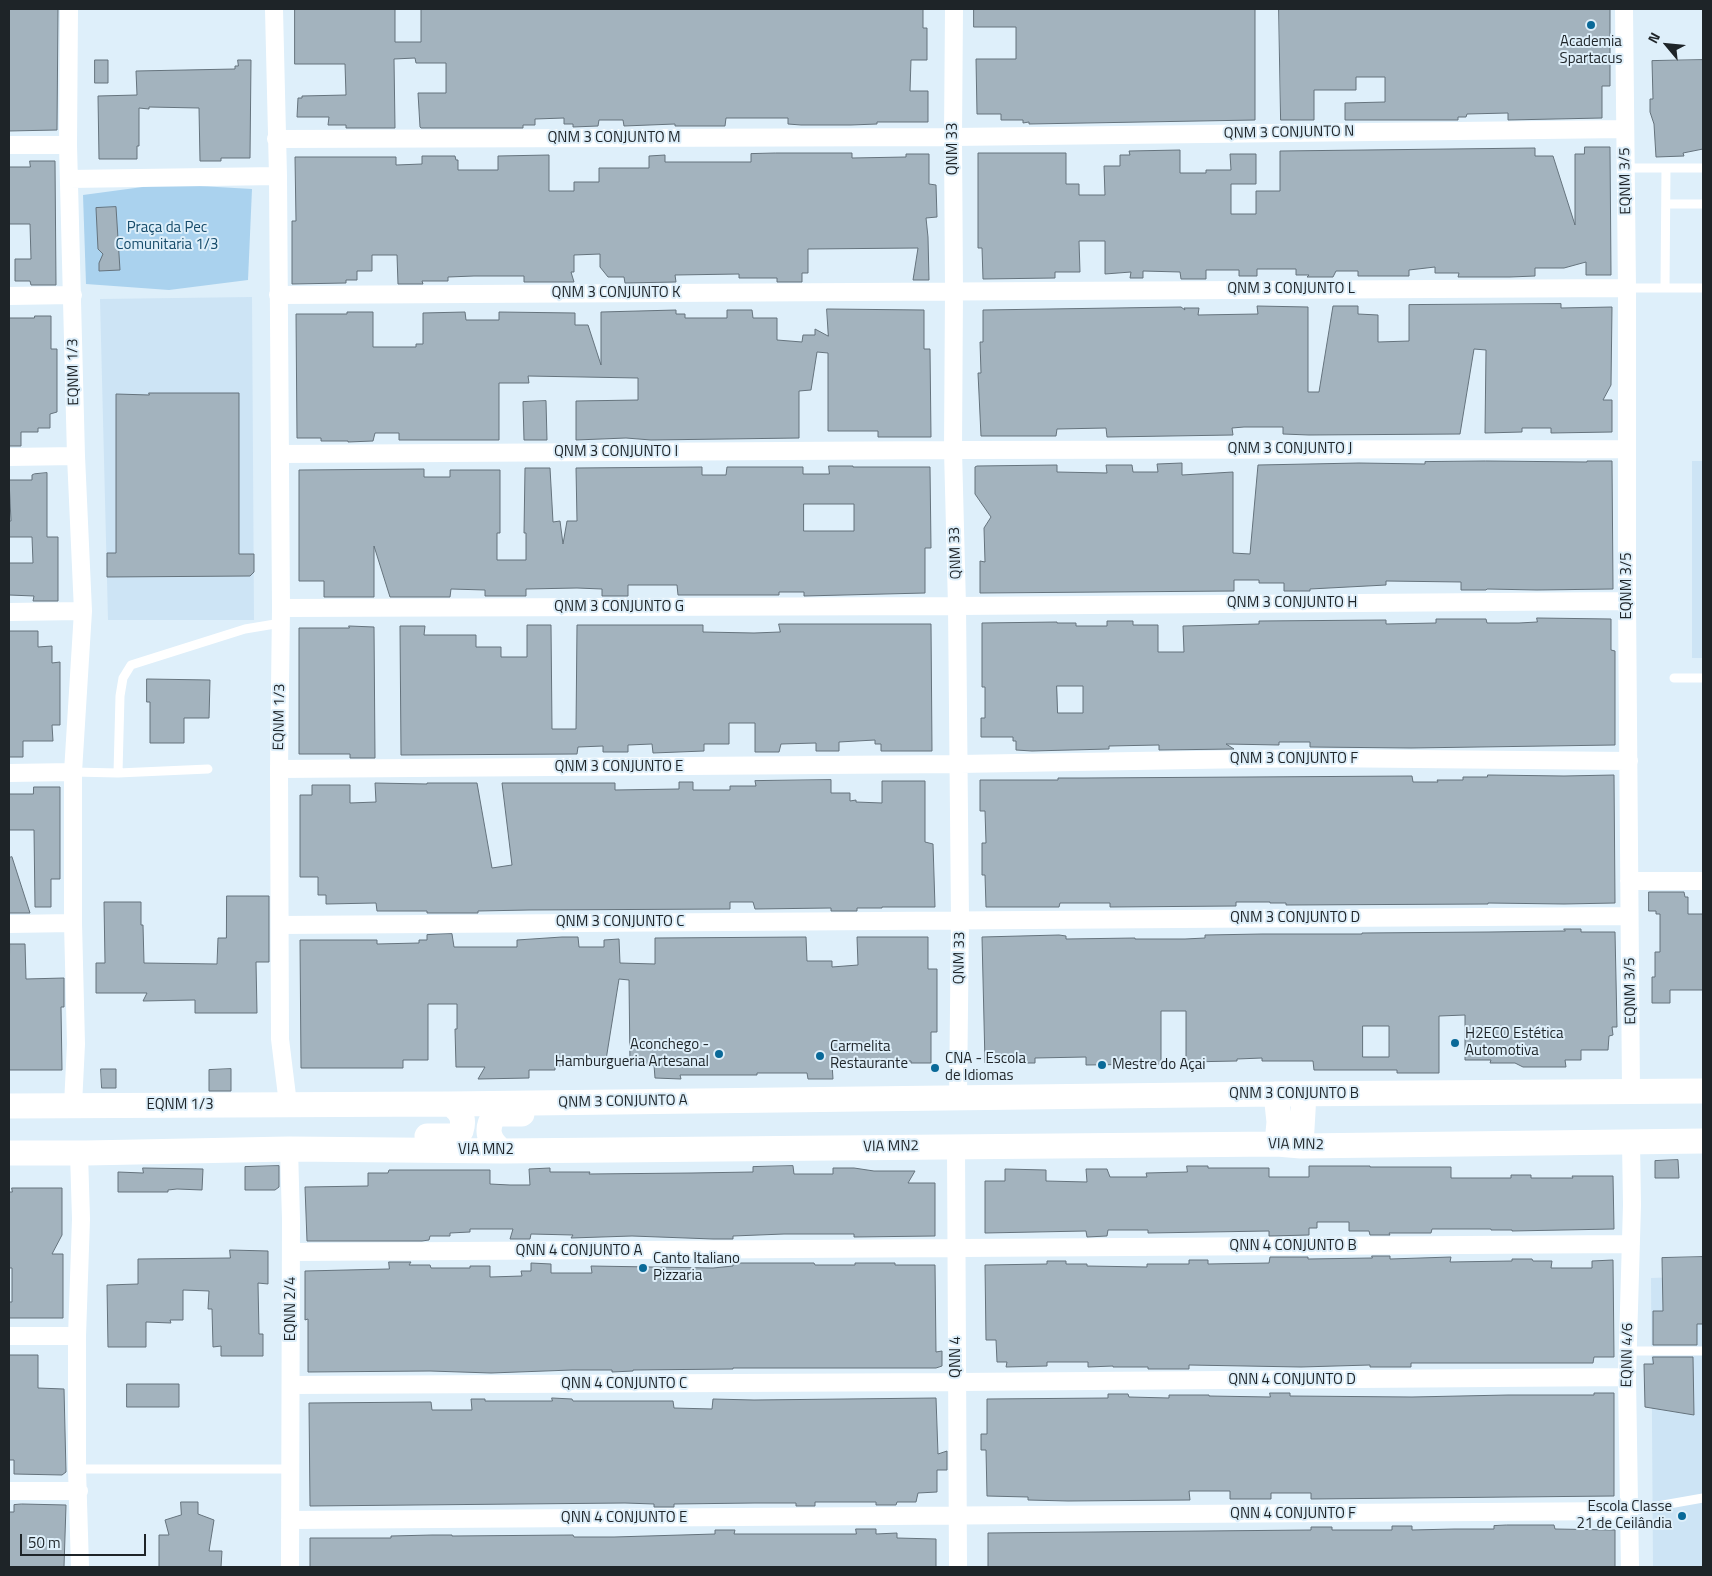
<!DOCTYPE html>
<html>
<head>
<meta charset="utf-8">
<style>
	body { margin:0 }
	#map { position:relative; width:1712px; height:1576px; overflow:hidden; background:#deeffa; font-family:"Titillium Web",sans-serif }
	canvas { display:block }
	.frame { position:absolute; inset:0; border:10px solid #1e2428; pointer-events:none }
	.north { position:absolute; left:1642px; top:20px; width:50px; height:50px; -webkit-text-stroke:4px #deeffa; paint-order:stroke; rotate:298deg; font-size:14px; font-weight:700; line-height:20px; text-align:center; color:#1e2428 }
	.north::after { content:''; display:block; margin:auto; width:18px; height:22px; background:#1e2428; clip-path:polygon(50% 0,100% 100%,50% 72%,0 100%) }
	.scale { position:absolute; left:20px; top:1534px; width:126px; height:22px; box-sizing:border-box; border:2px solid #1e2428; border-top:0; padding-left:6px; font-size:15px; line-height:18px; white-space:nowrap; color:#1e2428; -webkit-text-stroke:4px #deeffa; paint-order:stroke }
</style>
</head>
<body>
<div id="map">
<canvas width="1712" height="1576"></canvas>
<div class="frame"></div>
<div class="north">N</div>
<div class="scale">50 m</div>
</div>
<script>
const ctx = document.querySelector('canvas').getContext('2d');
ctx.lineJoin = 'round';
function fillPath(path, color) {
  ctx.fillStyle = color;
  ctx.fill(path, 'evenodd');
}
function trace(path, color, width, dash) {
  ctx.strokeStyle = color;
  ctx.lineWidth = width;
  ctx.lineCap = dash ? 'butt' : 'round';
  ctx.setLineDash(dash || []);
  ctx.stroke(path);
}
function write(font, color, halo, rows, align = 'center') {
  ctx.font = font + ' "Titillium Web",sans-serif';
  ctx.lineWidth = 4;
  ctx.setLineDash([]);
  ctx.textBaseline = 'middle';
  ctx.strokeStyle = halo;
  ctx.fillStyle = color;
  for (const [text, x, y, turn = 0] of rows) {
    ctx.save();
    ctx.translate(x, y);
    ctx.rotate((+turn || 0) * Math.PI / 180);
    ctx.textAlign = isNaN(turn) ? turn : align;
    if (halo) ctx.strokeText(text, 0, 0);
    ctx.fillText(text, 0, 0);
    ctx.restore();
  }
}
fillPath(new Path2D(`
	M252,297l2,323h-146l-8,-321z
	M1692,461h11v197h-11z
	M1703,1276v291h-50l-2,-289z`), '#cde4f5');
fillPath(new Path2D(`
	M165,184l87,5 -4,91 -79,10 -83,-6 -3,-89z`), '#aad2ee');
const building = new Path2D(`
	M9,9h49l-1,121 -48,1z
	M295,9h100v33h26v-33h502v19h4v32h-16l-1,31h18v31h-51v2l-26,1h-50l-13,-1v-6h-62l-1,8h-50v-2l-51,2 -1,-6h-24l-1,6 -25,1v-3h-9v-6l-29,1v6h-12v3h-102l-1,-1 -2,-34h28v-30h-30l-1,-5 -21,1 1,69h-49v-3h-18l1,-8h-32l1,-19h4v-2l44,-1 -1,-31h-50z
	M974,9h281v111l-226,4v-2l-6,1v-3h-22v-6h-24l-1,-55h40v-32h-42z
	M1279,9h331v77h-8v32l-94,2v-7l-41,1 -1,3h-8v3h-113v-17l40,-1v-25h-29v13h-42v30h-33z
	M95,60h13v23h-13z
	M238,60h13l-1,98h-29v3h-21l-1,-53 -50,-1v2l-10,-1v38h-2v13h-38l-1,-63 39,-1 -1,-24 99,-2v-3h3z
	M1703,60v89l-20,4 1,3 -28,1 -2,-33 -4,-12v-13h3l-1,-38z
	M1585,147h25l1,128h-25v-13l-22,6h-29v8l-25,1h-52l1,-4h-24v-6l-26,3v6h-51v-5h-22l-3,6h-26l2,-2h-13v-6h-39v7h-18v-6h-33v9h-25l-1,-7 -37,-1v7h-13l1,-6 -26,2v-33h-26l1,31h-25v6l-72,1 -1,-31h-4v-95h88v31h13v11h26l-1,-29h16v-11h10l-1,-4 51,-1v23h26v-3h25l-1,-16h26v30h-25v30h25v-23h24v-40l255,-3v8h18l22,69v-71h9z
	M776,153h76v5l54,-1v-3h23v30l7,1 1,32 -11,1 2,19 1,43h-16l5,-32 -110,1v24h-6v9h-25v-4h-38v-4l-64,1 1,7 -51,1 -1,-6h-16l-8,-10v-13l-26,1v17h-3l3,10h-50v-6h-50l-26,1v4h-26l1,3h-25l-1,-29h-25v16h-15v9h-11v3l-54,1v-63h4l-1,-64h101v8l26,-1v-8h33l1,4h2v10h40v-14l51,-1v36h25v-9h25v-14h50v-12l16,-1v7h86v-8z
	M30,161h25l1,124h-25l-1,-4h-15v-22h16l-1,-35h-21v-57h21z
	M116,207l4,63 -21,1v-8l4,-9 -5,-5 -2,-41z
	M1561,304v4l51,-1 -1,78 -8,15h9v32l-61,1v-5h-29v4l-37,1 1,-83 -12,-1 -14,85 -151,1 -26,-1v-7h-39l-12,1 1,7 -126,2 -1,-9 -49,1 -1,7h-75l-3,-63h3l-1,-31h3v-32l198,-3 4,3 -1,-2h15l-1,7 60,-1 -1,-8 51,1v85h11l14,-86h25v8l20,1v27l31,-1v-36z
	M827,309l97,1v39h6l1,88h-53v-6h-50v-78l-11,-1 -6,38 -12,1v47l-148,2 -25,-2 -50,2v-39l62,-1v-22l-110,-2 1,7h-30v57h-100v-7h-24l-2,8 -25,1v-1h-27v-3h-24l-1,-124h51v-2h26v35h43v-3h7v-31l42,-1 1,8h33v-8l76,1v12h13l13,40v-53l75,-2v4h9v4h42v-8h25l1,8h24v22l25,2 1,-7h12v-6l13,7z
	M35,316h16v33h6v63l-7,2v14h-12v4h-17v14h-12v-128h25z
	M149,393h90v161h15v18l-4,4 -143,1v-24h9v-159l33,1z
	M546,401l1,39h-23l-1,-38z
	M1486,461l101,1v-1h25l1,128 -76,1 -50,-1 -1,1h-25v-8l-75,-1v4l-76,4v2h-26v-8h-25v-3h-25v11l-254,2v-32l5,1 -1,-34 7,-11 -16,-23v-27l2,-1 80,-1v7l50,1 -1,-8h26l1,7h25l-1,-8 25,-1v12l51,-3v81l17,1 8,-89 101,-2 66,1v-2z
	M829,466h24v1h77l1,81h-6v45l-121,3v-4h-25v3h-101l-1,-10h-49v11h-26v-7l-25,-1 -51,1v7h-41v-6l-34,-1 -1,8h-60l-16,-51v51h-50v-16h-25v-111l125,-1v8h26v-7h50v63h-3v27h29v-27h-2l1,-65h25l3,54 7,-1 3,23 4,-23h10l-1,-53 126,-1v8h24l1,-8h76v7h26zM804,504h50v27h-50z
	M47,473v64h11v64h-25l1,-5 -25,-1v-32h24l-1,-26h-23v-16h2l-2,-41h23v-5l2,-1z
	M1537,618l74,1v31l4,1v94l-204,3 -101,-1v-5h-31v3l-53,-1 8,5 -75,1v-5l-50,1v3l-77,2 -16,-1v-9h-3v-4h-32v-19h4v-31h-3v-64l75,-1v1h19v3h31v-5h26v4h25v27h26l-1,-26 76,-2v-3l127,-1v4l50,-1v-4h50l1,4h32l18,-1zM1057,686h26v27h-25z
	M779,624h152l1,127h-51v-7h-6v-4l-36,2v9h-23v-8l-35,1 -2,8h-24v-29h-26v21h-25v7l-51,2 -1,-9 -24,1v7h-25v-6l-25,1 -1,7 -176,1 -1,-129h25l-1,9h52v12h25v10h26v-32h24l1,104h24l1,-104h126v7l51,1 26,-1z
	M349,626l25,1 1,131h-25v-4h-51v-126h50z
	M9,631h29v16l14,-1v17l8,-1v63h-8l1,16h-30v16h-14z
	M147,679l63,1 -1,38h-25v25h-34v-41h-3z
	M1488,775l76,1 50,-1 1,128 -51,1 -76,-1v1l-202,1v-2h-16v-1h-34v4l-126,1v-4h-50l-1,4h-73l-1,-32h-3v-32h4l-1,-32h-5v-31h78v-2h26l328,-2 1,6h25l-1,-2h26v-3h24z
	M831,780v13h19v8l6,-1v2l26,1v-22h43v61l8,2 2,63h-53v1h-25v3h-26v-3l-76,1 -2,-7h-23v7l-201,1 -51,1v2h-51v-2h-50l-1,-8 -50,1v-9h-8v-18h-18v-82h12v-10h38v18l26,-1 -1,-19 52,1v-1h50l15,85 20,-3 -10,-82h113v7l64,-1v-7h14v8h37v-4h26l-1,-5z
	M34,787h26v92h-9v28h-16l-1,-77h-25v-36h24z
	M12,857l18,56h-21v-55z
	M1649,892h35l1,5h3v17h15v76h-33v13h-18v-26h3v-25h5v-38h-4v-3h-7z
	M227,896h42v66h-13l1,51h-62v-13l-52,1 4,-8h-51v-30h9l-1,-61h37v23h2l1,38 73,1 1,-26h8z
	M1564,929h17v3h34l2,95h-5l1,8 -4,1 -1,14h-27v10h-16l1,7h-43l-8,-4h-25l1,-3h-26v-45l-26,1v57h-42v-3h-83l-1,-9h-51v-3l-25,1v2l-51,1v-51h-25v53l-75,1v-8l-51,1v5h-50l-3,-126 77,-2 7,1v3l69,-1v1h50l20,-1v-3l57,-1h100v-1l127,-1 76,-1zM1363,1026h26v31h-26z
	M452,934l2,13h63v-7l45,-3h16l1,10h25v-7l15,-1 1,24 35,1v-26l151,-1 1,24h25v6l26,-2 -1,-28h71v32h9v63h-6v31h-20v-2h-28v2l-25,1v-3l-26,3 1,15h-25l-1,-6h-50v2h-77l1,4 -26,-1 -1,-13h-24l-1,-85 -10,-1 -14,87h-50v4h-26v8l-51,1 7,-12h-29l-1,-38h2v-25h-29v56h-25v8h-102l-1,-128h77v4l42,-1v-3h8v-5z
	M10,944h15l1,35 38,-1v29h-3l1,63h-53z
	M101,1069h15v19h-14z
	M231,1069v22h-22v-21z
	M1678,1160l1,18h-24v-17z
	M279,1166v21l-4,3h-30v-23z
	M793,1166l1,8h39v-6h21l20,3h41l-7,12h27v53l-81,1v-3h-70l-51,2v3h-20l-81,-3 -61,2 2,-3 -42,-1 -1,5h-20l3,-10h-43v3l-20,1v3h-20l-1,4 -7,1h-115l-2,-54 63,-1v-13h20l1,-3h101v14l20,1h20l-1,-16 21,-1v4h40l-1,2 103,-1 61,-1v-5z
	M1187,1166h21v2h61v9h40v-11h61v1h81v11h60v-3h20v3h42l-1,-2h41l1,53 -102,2v-1h-21v-1h-59l-1,4h-42l1,2h-20l-1,-4h-20v-9h-32v6h-8v7l-40,1v-5l-121,2v-3h-40l-1,6 -20,1 -1,-6 -101,2v-52h20v-12l41,1v11l41,1 -1,-13h21l3,8h37l-1,-4 41,-1z
	M143,1168l60,1 -1,21 -25,-1 -9,1v2h-50v-20l25,1z
	M12,1188h50v47l-10,19h11v64h-54v-16h3v-34h-3v-76h3z
	M230,1250l38,1v33l-10,-1 1,51h4v22h-42v-10l-8,1 -1,-38h-4l1,-18 -26,-1v30h-13l1,3 -25,-1v25h-38l-1,-62 31,-1v-25l92,-1z
	M1372,1256h18v3l61,-2 -1,5 62,-1v-2h20l1,2h19l-1,7h41v-7l21,-1 1,97h-20l-1,6h-182v4h-41v-2l-69,2 -112,-2v4h-41v-2h-35v-1l-25,1v-5h-41v4l-41,1 1,-5h-10l-1,-22h-10l-1,-75 62,-1v-3h19v3h21v2l60,1v-3h42v-4h19v4l61,-1 1,-6h38v2l64,-1z
	M1703,1257v67h-6v21h-44v-34h10l-1,-53z
	M389,1262h22l-2,3h21l1,3h39v-2h20v11l32,-1 -1,-5h10v-8l20,1v9h41l-1,-7 122,2 20,-2v-3h81l1,2h40v-2h40v2h40l1,87 6,-1v15l-6,2h-203v1l-100,1v1l-21,1v-2h-40l-81,3 -61,-2 -122,1v-53l-3,1v-49l84,-2z
	M9,1355h29v33l26,1 2,83 -4,3 -48,-1v-14h-5z
	M1653,1357h40l1,58 -49,-8 -1,-43h9z
	M127,1384h52v23h-52z
	M1270,1393h20v3l122,1 96,-2h86v-2h20v103l-303,3v-6h-40v6h-41v-8h-41l1,9 -122,1 -40,-1v-3l-41,-1 -1,-46h-5v-16h6v-35l121,-1v-4h20l1,3 40,1v-3h40v1l61,1z
	M552,1398l20,1 1,2h100l1,7 38,1 1,-10 41,1 182,-2 2,56 9,-3v19h-10v22l-19,1 -2,9h-19l-1,3h-20v-3h-61v4h-19v-3h-41l-81,1v3h-20v-3l-29,-1 -315,3 -1,-103 122,-1 1,8h40l-1,-11h14v2h67z
	M181,1502h17v12l16,6 -5,31h13l-1,16h-62v-32h10l-4,-15 16,-5z
	M22,1504l44,1 -2,62h-55v-55h5v-7z
	M1507,1525h47l1,4 60,1v37h-627v-34l323,-3v-3h21v3h60v-4h20v4l42,-1h40v-3z
	M856,1529h20v5l21,-1v5l39,1v28h-626v-29h81v-2l41,-1h20v1l121,-1 1,2h40l101,-3v-4h20l-1,4h122z`);
fillPath(building, '#a3b3be');
trace(building, '#65737d', 1);
trace(new Path2D(`
	M1626,168h77
	M1666,204h37
	M1627,288h76
	M1665,288l1,-120
	M1674,678h29
	M73,772l45,1 2,-77 3,-18 8,-13 114,-36 36,-6
	M118,773l90,-4
	M1628,1351h75
	M77,1469h212
	M1629,1511l74,-13`), '#fff', 9);
trace(new Path2D(`
	M69,9l-1,136 8,311 7,155 -10,161v151l3,121 -3,61
	M274,9l4,167 3,432 -2,161 1,270 8,65
	M954,9l-1,128 1,154 -1,159 4,156 3,313 -2,179
	M1624,9l3,279v313l4,490
	M276,139l677,-2 672,-8
	M9,145h59
	M69,179l209,-3
	M278,295l1349,-7
	M9,296l64,-1
	M280,454l673,-4 674,-1
	M9,457l67,-1
	M281,608l676,-2 670,-5
	M9,612l74,-1
	M279,769l680,-5 351,-6 319,3
	M9,773l64,-1
	M1629,881h74
	M9,924l64,-1
	M280,925l1349,-9
	M956,1146l2,421
	M289,1149l2,70 -1,348
	M79,1153l2,66 -4,117v133l3,98
	M291,1252l1340,-8
	M9,1336h68
	M291,1385l666,-3 670,-5
	M9,1491h70
	M290,1520l1339,-9
	M1630,1567l-3,-190 5,-172 -1,-63`), '#fff', 18);
trace(new Path2D(`
	M1276,1094l3,28 -2,22
	M9,1106l441,-2 826,-10 427,-3
	M427,1136h27l7,-5c4,-12 0,-20 -11,-27
	M1301,1146l3,-52
	M502,1151c-14,-11 -17,-22 -7,-37h27
	M9,1153h77l203,-4 213,2 775,-7 24,2 402,-5`), '#fff', 25);
for (const [x, y, r, color] of [
	[1591,25,5,"#096998"],
	[1455,1043,5,"#096998"],
	[719,1054,5,"#096998"],
	[820,1056,5,"#096998"],
	[1102,1065,5,"#096998"],
	[935,1068,5,"#096998"],
	[643,1268,5,"#096998"],
	[1682,1516,5,"#096998"]
]) {
  const dot = new Path2D();
  dot.arc(x, y, r, 0, 2 * Math.PI);
  ctx.fillStyle = color;
  ctx.fill(dot);
  trace(dot, '#deeffa', 2);
}
write('15px', '#1e2428', '#deeffa', [
	["Academia",1591,42,"center"],
	["Spartacus",1591,59,"center"],
	["H2ECO Estética",1465,1034],
	["Automotiva",1465,1051],
	["Aconchego -",709,1045,"right"],
	["Hamburgueria Artesanal",709,1062,"right"],
	["Carmelita",830,1047],
	["Restaurante",830,1064],
	["CNA - Escola",945,1059],
	["de Idiomas",945,1076],
	["Mestre do Açai",1112,1065],
	["Canto Italiano",653,1259],
	["Pizzaria",653,1276],
	["Escola Classe",1672,1507,"right"],
	["21 de Ceilândia",1672,1524,"right"]
], 'left');
write('15px', '#1e2428', '#deeffa', [
	["QNM 3 CONJUNTO N",1289,133,-1],
	["QNM 3 CONJUNTO M",614,138],
	["QNM 33",953,149,-90],
	["EQNM 3/5",1626,181,-91],
	["QNM 3 CONJUNTO L",1291,289],
	["QNM 3 CONJUNTO K",616,293],
	["EQNM 1/3",74,372,-91],
	["QNM 3 CONJUNTO J",1290,449],
	["QNM 3 CONJUNTO I",616,452],
	["QNM 33",956,553,-92],
	["EQNM 3/5",1627,586,-90],
	["QNM 3 CONJUNTO H",1292,603],
	["QNM 3 CONJUNTO G",619,607],
	["EQNM 1/3",280,717,-89],
	["QNM 3 CONJUNTO F",1294,759],
	["QNM 3 CONJUNTO E",619,767],
	["QNM 3 CONJUNTO D",1295,918],
	["QNM 3 CONJUNTO C",620,922],
	["QNM 33",960,958,-89],
	["EQNM 3/5",1631,991,-91],
	["QNM 3 CONJUNTO B",1294,1094],
	["QNM 3 CONJUNTO A",623,1102,-1],
	["EQNM 1/3",180,1105],
	["VIA MN2",1296,1145,1],
	["VIA MN2",891,1147,-1],
	["VIA MN2",486,1150],
	["QNN 4 CONJUNTO B",1293,1246],
	["QNN 4 CONJUNTO A",579,1251],
	["EQNN 2/4",291,1309,-90],
	["EQNN 4/6",1628,1355,-89],
	["QNN 4",956,1357,-90],
	["QNN 4 CONJUNTO D",1292,1380],
	["QNN 4 CONJUNTO C",624,1384],
	["QNN 4 CONJUNTO F",1293,1514],
	["QNN 4 CONJUNTO E",624,1518]
]);
write('15px', '#164b6a', '#deeffa', [
	["Praça da Pec",167,228],
	["Comunitaria 1/3",167,245]
]);
</script>
</body>
</html>
